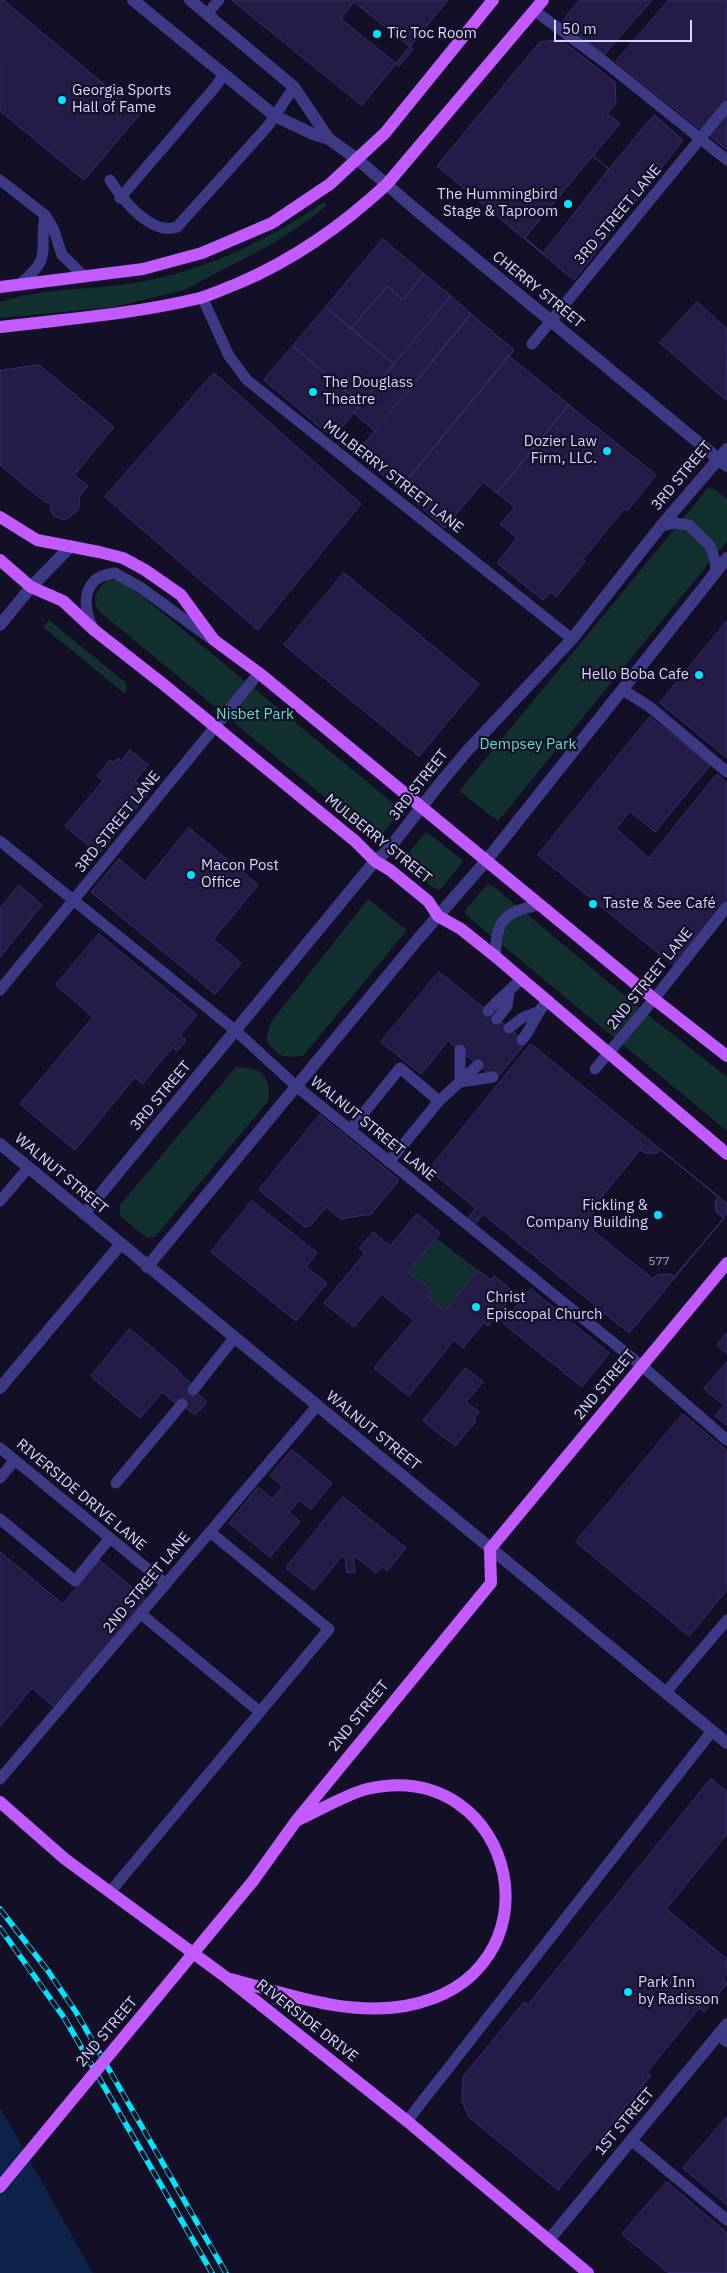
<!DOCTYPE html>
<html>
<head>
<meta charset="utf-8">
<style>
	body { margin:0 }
	#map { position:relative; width:727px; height:2273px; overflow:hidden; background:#130f26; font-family:"IBM Plex Sans",sans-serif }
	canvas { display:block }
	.scale { position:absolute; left:554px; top:20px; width:138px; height:22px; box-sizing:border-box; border:2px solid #d9d4ff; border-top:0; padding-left:6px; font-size:15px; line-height:18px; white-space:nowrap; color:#d9d4ff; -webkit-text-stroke:4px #130f26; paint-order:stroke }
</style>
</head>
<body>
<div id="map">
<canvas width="727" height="2273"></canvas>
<div class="scale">50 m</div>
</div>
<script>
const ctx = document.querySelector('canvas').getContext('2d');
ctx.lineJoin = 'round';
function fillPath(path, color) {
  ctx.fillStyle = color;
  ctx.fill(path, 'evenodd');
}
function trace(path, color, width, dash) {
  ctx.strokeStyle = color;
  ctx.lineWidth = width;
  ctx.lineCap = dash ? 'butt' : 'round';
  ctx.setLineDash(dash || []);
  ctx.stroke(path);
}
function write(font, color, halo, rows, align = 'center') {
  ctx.font = font + ' "IBM Plex Sans",sans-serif';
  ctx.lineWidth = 4.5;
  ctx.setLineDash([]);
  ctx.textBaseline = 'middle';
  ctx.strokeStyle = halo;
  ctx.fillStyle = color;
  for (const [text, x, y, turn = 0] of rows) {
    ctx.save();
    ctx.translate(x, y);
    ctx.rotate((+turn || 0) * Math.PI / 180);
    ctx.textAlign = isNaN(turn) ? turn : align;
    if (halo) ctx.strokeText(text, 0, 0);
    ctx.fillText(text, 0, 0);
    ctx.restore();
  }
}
fillPath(new Path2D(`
	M324,202l3,3 -17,14 -38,25 -88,46 -70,17 -114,11v-16c40,-14 86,-12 128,-18 72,-11 137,-41 196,-82z
	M708,488l6,1 13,10v42l-229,280 -39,-30z
	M109,579l9,1 18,11 263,217 -1,6 -19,24h-5l-274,-226c-10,-12 -3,-24 9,-33z
	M49,620l77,63 1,8 -3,2 -81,-66z
	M425,833h3l35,28 -23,29 -6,-2 -29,-24 -2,-5z
	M487,885l6,1 150,125 84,66v54l-261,-216v-6z
	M368,899l39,31 -104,126c-20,2 -26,1 -37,-17l5,-17z
	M236,1067c25,1 34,6 33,33l-114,137 -8,1 -27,-22v-11z
	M436,1238l42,32 -33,41 -19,-15 5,-6 -23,-18z`), '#12302f');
fillPath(new Path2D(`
	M0,2107l93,166h-93z`), '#0c2248');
const building = new Path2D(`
	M0,0h3l137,114 -56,66 -84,-69z
	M232,0h216l-86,105z
	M580,0h72l-48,55 -41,-34z
	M669,0h58v98l-27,31 -84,-67z
	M354,2l59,47 -14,17 -58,-47z
	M561,40l54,42 1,21 -9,11 13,9 -27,33 16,13 45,-54 29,25 -109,140 -137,-114 103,-124z
	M727,113v37l-17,-14z
	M593,156l16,13 -66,84 -18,-15z
	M383,239l41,35 -21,26 -16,-14 -36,43 -25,-22z
	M424,274l27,22 -57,68 -43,-35 36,-43 16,14z
	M451,296l20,18 -95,118 -22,-19z
	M697,302l30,27 -1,71 -66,-57z
	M326,307l68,57 -33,40 -68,-58z
	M471,314l43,36 -114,139 -44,-35z
	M293,346l68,58 -28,34 -69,-58z
	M509,356l60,49 -72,88 -14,-11 -38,46 -45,-39z
	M39,365l75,62 -40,48 14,11 -9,11 1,8 -3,6 -12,9 -11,-4 -3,-5v-7l-4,-3 -1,2 -46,-38v-94z
	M214,373l147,131 -103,126 -153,-133z
	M569,405l87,70 -29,36 -3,-2 -41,50 2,2 -29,36 -6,-5 -7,8 -46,-37 20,-25 -17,-14 15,-17 -18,-14z
	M344,573l135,111 -60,72 -135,-111z
	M727,621v137l-67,-55z
	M650,717l60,48 -55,67 -25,-21 -14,18 33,29 68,-84 10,9v116l-54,66 -135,-110z
	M130,750l18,15 -13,16 14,12 -50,61 -34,-28 38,-45 -6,-5 13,-16 3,3 5,-5 3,3z
	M189,828l69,57 -45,54 28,24 -26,31 -124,-102 28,-33 26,22z
	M19,885l23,20 -42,52v-48z
	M99,934l98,81 -17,20 6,5 -9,11 -4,-4 -31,37 -7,-7 -60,73 -55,-46 73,-87 -37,-32z
	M439,972l87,70 -30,37 -48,-38 -27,33 -40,-32z
	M531,1044l196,160v9l-3,5 -95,115 -146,-119 -8,10 -8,-5 9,-11 -47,-38z
	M320,1115l79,65 -28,34 -30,5 -15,-12 -16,19 -5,1 -46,-37z
	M660,1149l59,48 -4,4 1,11 8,6 -50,59 -4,-3 -13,1 -4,4 -60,-48 3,-5 -2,-13 -3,-3 49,-60 5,3h12z
	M252,1201l65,52 -11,14 21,16 -31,38 -85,-69z
	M417,1214l23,19 -32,39 23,18 -5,6 19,15 33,-41 13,10 3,-4 21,17 -27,33 -4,-4 -21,26 -9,-8 -45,56 -35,-28 40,-48 -33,-26 -27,33 -30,-24 41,-50 -6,-5 14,-16 17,14z
	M531,1289l78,64 -27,34 -79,-64z
	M130,1329l48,41 -1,1 16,14 -2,3 16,14 -12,13 -16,-13 -2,2 -15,-12 -22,26 -49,-42z
	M727,1333v21l-10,-9z
	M727,1362v63l-12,-9 9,-11 -20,-16z
	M466,1368l17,14 -17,20 13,10 -5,7 2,2 -21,25 -32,-25z
	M683,1414l44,37v139l-38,46 -113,-94z
	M292,1450l40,33 -21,26 -12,-9 -10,12 11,10 -30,35 -41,-34 29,-36 14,12 11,-13 -13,-10z
	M343,1497l63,51 -19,23 -5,-4 -6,6 -23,-18 2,17 -8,1 -2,-15 -3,-2 -28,34 -28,-22z
	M0,1552l63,52 36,-44 48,40 -91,109 -24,-21 -32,38z
	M711,1779l16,13v42l-61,75 61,50v15l-4,5 4,4 -23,29 -5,-4 -52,64 4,3 -93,115 -89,-73 -7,-16 1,-24 61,-75 4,2z
	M727,2117v88l-44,-37z
	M667,2182l60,51v40h-58l-47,-39z`);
fillPath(building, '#241b47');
trace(building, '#3b2d73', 1);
trace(new Path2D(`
	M535,11l71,52 121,97
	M207,14l12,-14
	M0,180l45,35 8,13 9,27 23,22
	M110,180c12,20 42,56 67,47l91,-101 26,-39
	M120,198l96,-112 8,-12
	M20,284c35,-29 18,-32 25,-69
	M202,297l27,59 18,24 325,259
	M532,344l195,-238
	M661,526l14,-3 14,2 21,21 5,14 1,10
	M93,628c-12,-24 -10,-52 22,-55l25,14 70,51
	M623,690l27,17 77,65
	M0,841l236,190 60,55 346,280 85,74
	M496,957c-2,-36 9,-46 43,-52
	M0,990l259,-317
	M488,1011c10,-12 22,-20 33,-32
	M497,1019l10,-13 2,-14
	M509,1028l13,-10 15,-6
	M522,1040c11,-13 14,-28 26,-40
	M595,1069l59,-70 73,-92
	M460,1082l33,-5
	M460,1082v-32
	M350,1130l50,-62 39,33
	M389,1162l50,-61 39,-36
	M0,1201l28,-33
	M193,1390l41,-52
	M0,1448l166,136
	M0,1478l15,-18
	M116,1483l66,-79
	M0,1519l75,62 35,-43
	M141,1614l119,98 69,-83 -119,-97
	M666,1692l61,-72
	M0,1779l317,-373
	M110,1892l150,-180
	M718,2035l9,7
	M407,2121l305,-390
	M631,2140l96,80`), '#3d3a85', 11);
trace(new Path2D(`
	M133,0l142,116 38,18 16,5 28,20 58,50 312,257
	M190,0l104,87 35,52
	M0,625l31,-38 40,-41
	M84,1214l291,-353 13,-11 53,-68 27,-32 104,-111 89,-113 66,-77
	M147,1267l271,-328 68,-78 241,-303
	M0,1388l120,-143`), '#3d3a85', 12);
trace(new Path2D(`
	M0,1144l727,599
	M549,2240l178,-216`), '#3d3a85', 12);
trace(new Path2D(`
	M0,287l143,-18 59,-16 70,-30 58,-39 55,-51 108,-133
	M0,327c67,-8 134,-13 200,-29 13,-4 26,-10 39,-15 56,-24 103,-57 148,-99l156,-184
	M0,517l37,23 62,12 24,6 22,12 36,25 33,45 45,33 395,326 73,57
	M0,560l31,27 32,14 31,29 69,54 192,157 20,20 15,9 38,31 10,15 23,13 35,28 231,197
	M0,1802l65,57 162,119 180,143 181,152
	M253,1881l43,-60 195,-238 -1,-34 237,-286
	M231,1979c56,15 115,37 174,27 162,-29 113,-251 -38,-217 -18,4 -51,23 -69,31`), '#c25bff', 12);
const rail = new Path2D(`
	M0,1909l48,62 28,41 150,261
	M0,1928l65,91 147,254`);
trace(rail, '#00e5ff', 5.5);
trace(rail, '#130f26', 4, [11]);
trace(new Path2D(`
	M0,2187l253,-306`), '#c25bff', 12);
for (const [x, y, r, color] of [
	[377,34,5,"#00e5ff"],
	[62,100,5,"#00e5ff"],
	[568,204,5,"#00e5ff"],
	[313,392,5,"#00e5ff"],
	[607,451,5,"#00e5ff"],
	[699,675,5,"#00e5ff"],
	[191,875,5,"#00e5ff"],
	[593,904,5,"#00e5ff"],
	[658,1215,5,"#00e5ff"],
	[476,1307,5,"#00e5ff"],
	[628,1992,5,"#00e5ff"]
]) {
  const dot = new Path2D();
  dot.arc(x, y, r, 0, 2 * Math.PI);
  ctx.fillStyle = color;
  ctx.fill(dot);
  trace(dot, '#130f26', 2);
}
write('12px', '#aca6d1', null, [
	["577",659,1262]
]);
write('15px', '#d9d4ff', '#130f26', [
	["Tic Toc Room",387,34],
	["Georgia Sports",72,91],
	["Hall of Fame",72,108],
	["The Hummingbird",558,195,"right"],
	["Stage & Taproom",558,212,"right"],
	["The Douglass",323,383],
	["Theatre",323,400],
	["Dozier Law",597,442,"right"],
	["Firm, LLC.",597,459,"right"],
	["Hello Boba Cafe",689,675,"right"],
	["Macon Post",201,866],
	["Office",201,883],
	["Taste & See Café",603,904],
	["Fickling &",648,1206,"right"],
	["Company Building",648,1223,"right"],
	["Christ",486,1298],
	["Episcopal Church",486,1315],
	["Park Inn",638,1983],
	["by Radisson",638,2000]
], 'left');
write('15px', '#d9d4ff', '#130f26', [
	["3RD STREET LANE",618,215,-50],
	["CHERRY STREET",538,290,39],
	["3RD STREET",682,476,-50],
	["MULBERRY STREET LANE",393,477,38],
	["3RD STREET",419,785,-52],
	["3RD STREET LANE",118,822,-51],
	["MULBERRY STREET",378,839,39],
	["2ND STREET LANE",650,979,-51],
	["3RD STREET",161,1096,-50],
	["WALNUT STREET LANE",373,1129,39],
	["WALNUT STREET",61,1174,40],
	["2ND STREET",605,1385,-50],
	["WALNUT STREET",373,1431,39],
	["RIVERSIDE DRIVE LANE",81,1495,40],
	["2ND STREET LANE",147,1583,-50],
	["2ND STREET",359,1716,-51],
	["RIVERSIDE DRIVE",307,2021,38],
	["2ND STREET",107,2032,-50],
	["1ST STREET",625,2122,-50]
]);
write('15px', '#5fe0c0', '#130f26', [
	["Nisbet Park",255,715],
	["Dempsey Park",528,745]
]);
</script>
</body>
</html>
